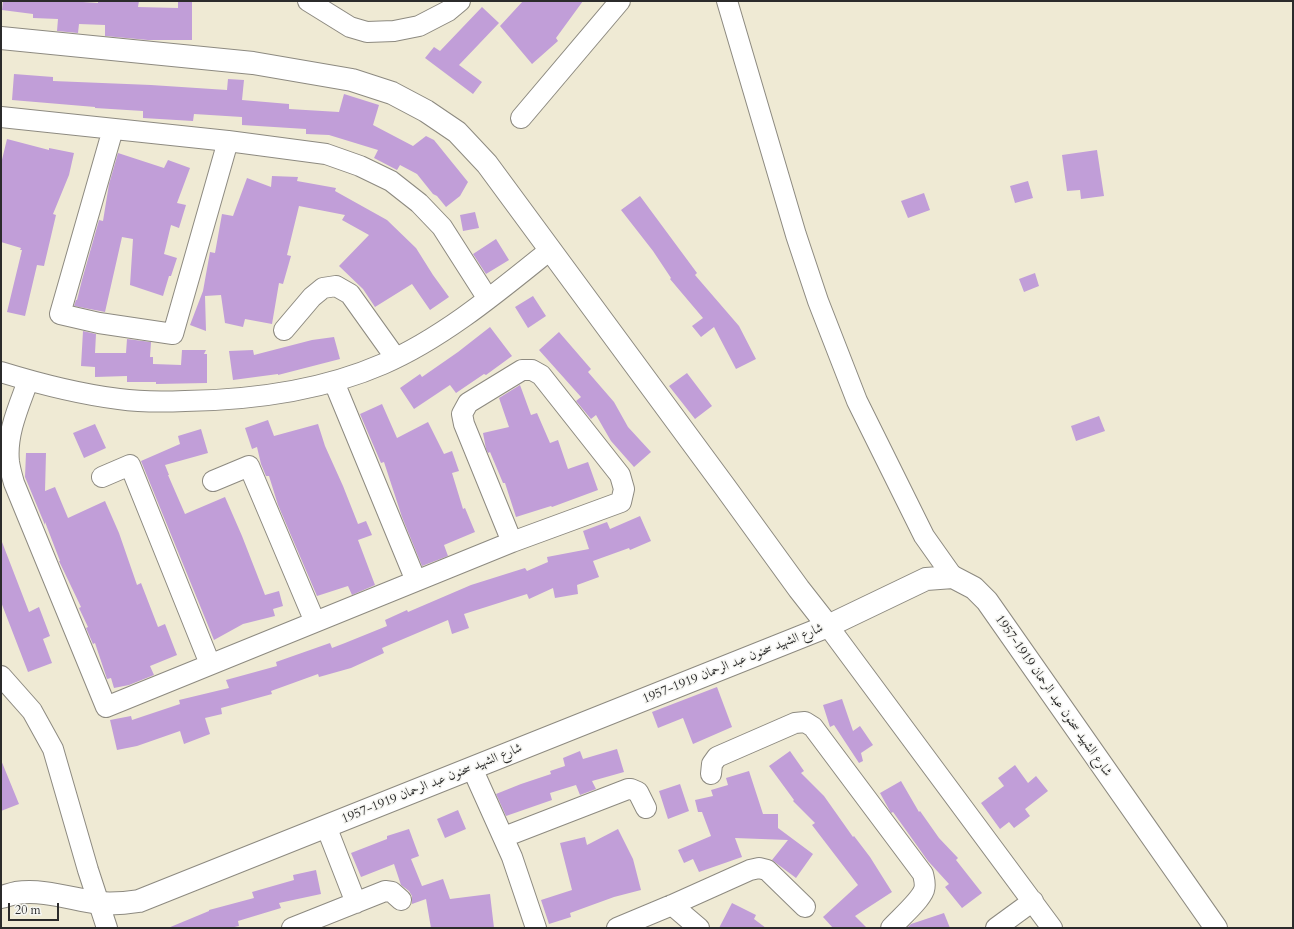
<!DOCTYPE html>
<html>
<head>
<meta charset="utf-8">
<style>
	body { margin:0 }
	#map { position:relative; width:1294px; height:929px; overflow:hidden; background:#efead4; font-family:Cardo,serif }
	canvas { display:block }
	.frame { position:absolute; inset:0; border:2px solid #2b2b2b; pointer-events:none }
	.scale { position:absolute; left:8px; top:903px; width:51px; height:18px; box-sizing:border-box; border:2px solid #2b2b2b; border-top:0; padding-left:5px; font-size:12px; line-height:14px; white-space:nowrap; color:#2b2b2b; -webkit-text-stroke:3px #f6f6f2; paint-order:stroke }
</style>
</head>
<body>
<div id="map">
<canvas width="1294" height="929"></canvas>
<div class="frame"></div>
<div class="scale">20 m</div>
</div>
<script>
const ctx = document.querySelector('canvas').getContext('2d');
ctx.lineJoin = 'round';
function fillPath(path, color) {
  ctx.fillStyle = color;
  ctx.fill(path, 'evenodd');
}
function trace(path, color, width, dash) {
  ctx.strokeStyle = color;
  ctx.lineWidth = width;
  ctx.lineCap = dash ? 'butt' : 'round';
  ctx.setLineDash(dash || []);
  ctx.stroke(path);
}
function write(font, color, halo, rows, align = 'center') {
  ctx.font = font + ' Cardo,Amiri,serif';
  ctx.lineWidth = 3;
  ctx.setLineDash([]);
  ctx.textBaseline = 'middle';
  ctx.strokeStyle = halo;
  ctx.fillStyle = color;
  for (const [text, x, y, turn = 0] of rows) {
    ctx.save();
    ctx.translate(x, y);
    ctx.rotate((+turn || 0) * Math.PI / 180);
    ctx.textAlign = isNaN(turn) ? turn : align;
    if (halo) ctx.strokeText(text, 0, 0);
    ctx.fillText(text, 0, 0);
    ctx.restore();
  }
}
fillPath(new Path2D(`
	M3,1h65l30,2v-2h41l-1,6 40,1v-7h14v39h-44l-43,-4v-11l-26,-1 -1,9 -21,-2 1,-12 -25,-1v-4l-31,-4z
	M523,1h60l-27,37 2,3 -26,23 -32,-38z
	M482,7l17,16 -40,42 23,17 -9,12 -48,-36 9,-11 6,4z
	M14,74l39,3v4l98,4 76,5 1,-11 16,1 -2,20 47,4v5l50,3 5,-18 35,11 -6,20 40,21 13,-10 8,4 34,42 -8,14 -14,11 -9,-11 -4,-2 -16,-20 -17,-9 -3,5 -23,-12 4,-8 -49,-15 -23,-1v-5l-64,-4v-8l-48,-3 -1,7 -50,-3v-7l-48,-3v-1l-83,-7z
	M7,139l42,11v-2l25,5 -5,22 -16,39 3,1 -12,51 -7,-1 -12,51 -18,-4 15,-62h-2l1,-2 -20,-6v-78z
	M1097,150l7,46 -23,3 -1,-9 -13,1 -5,-36z
	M118,153l46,15 4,-8 22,8 -13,35 9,2 -7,23 -8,-3 -7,29 13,4 -6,18h-2l-6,20 -33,-11 3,-46 -11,-2 -17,75 -31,-6 2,-6h1l5,-20 17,-60 4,1 6,-37z
	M272,176l26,1 -1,4 39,7 -1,3 52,29 29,28 17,27 16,22 -19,13 -18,-26 -37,23 -12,-18 -24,-23 30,-31 -27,-15 3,-5 -46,-9 -12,49 4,1 -8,28 -4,-1 -7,41 -27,-5 -2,8 -18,-4 -4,-28 -16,1 1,35 -16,-6 13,-34 7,-39 5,1 7,-39 11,2 14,-38 24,9z
	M1028,181l5,17 -18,5 -5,-17z
	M924,193l6,17 -22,8 -7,-17z
	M640,196l57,77 -2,2 44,51 17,33 -20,10 -22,-42 -13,10 -9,-11 11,-8 -33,-39 1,-1 -18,-27 -32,-41z
	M475,212l4,16 -16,3 -3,-16z
	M496,239l13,21 -23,14 -13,-20z
	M1035,273l4,13 -15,6 -5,-13z
	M533,296l13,20 -18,12 -13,-21z
	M490,327l22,29 -26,19 -2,-1 -28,19 -6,-8 -36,24 -14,-21 20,-14 2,3 36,-25z
	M83,331l13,3 -1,19h31l1,-14 24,3 -1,15h3v7l28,1 1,-15h24l-2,4h3v29l-51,1v-2h-29v-6l-32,1v-10l-14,-1z
	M559,332l32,37 -3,3 26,30 14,25 23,25 -17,15 -23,-26 -15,-26 -5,4 -15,-18 5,-4 -42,-47z
	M334,337l6,22 -62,16v-1l-45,6 -4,-29 24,-1 1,5 58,-15z
	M687,373l25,33 -17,13 -26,-33z
	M520,385l11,30 6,-2 13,30 8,-3 10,29 20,-7 10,28 -46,17 -1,-1 -35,11 -11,-34h-2l-13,-31 -2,1 -2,-4 -3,-16 26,-6 -10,-29z
	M382,404l15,34 31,-16 16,32 8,-3 7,20 -7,2 11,36 2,-1 10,24 -31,13 4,11 -26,10 -20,-49 -18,-55 -3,1 -21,-49z
	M1099,416l6,15 -29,10 -5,-15z
	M268,420l6,16 44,-12 7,22 18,40 15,38 8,-3 6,14 -14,5 17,45 -23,10 -4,-9 -31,10 -39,-91 -9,-29h-3l-5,-12 -4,-17 -5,2 -7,-21z
	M95,424l11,24 -22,10 -11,-25z
	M201,429l7,24 -43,12 4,10h-1l17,39 40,-17 17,39 23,59 14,-4 4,15 -10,3 2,7 -32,8 -29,16 -73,-179 39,-17 -2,-8z
	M26,453h20l-1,38 10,-4 13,31 37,-17 14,32 18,52 4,-2 17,44 7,-3 12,31 -27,11 4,9 -25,10 -15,3 -3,-10 -4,1 -12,-36 -2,1 -7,-16 2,-1 -9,-19 2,-1 -22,-46h1l-15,-39v3l-20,-48z
	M640,516l11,25 -21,9 -1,-2 -36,13 6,16 -22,8 1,9 -23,4 -2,-10 -24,11 -2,-5 -63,20 5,14 -17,6 -4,-14 -66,28 2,5 -33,15 -32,9 -1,-3 -47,17 1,3 -51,14 1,6 -17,4 5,16 -26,10 -4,-13 -43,15 -20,4 -7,-30 21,-4 1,4 48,-16 -1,-4 50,-12 -3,-8 51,-14 -1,-4 54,-19 2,5 13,-5 42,-17 -2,-6 22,-10 1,2 63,-27 54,-17 2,3 21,-9 -1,-5 42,-8 -6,-18 24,-9 3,7z
	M1,542h1l27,70 10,-5 11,29 -7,3 9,24 -24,9 -27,-70z
	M717,687l15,40 -39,17 -10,-26 -25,10 -6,-16z
	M842,699l11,32 7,-5 13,19 -12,8 2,8 -4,2 -25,-38 -4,2 -7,-22z
	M617,749l7,23 -32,9 4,8 -16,6 -4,-10 -26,8 2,7 -46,16 -10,-22 25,-10 30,-10 -1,-3 15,-5 -2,-8 17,-7 3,8z
	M790,751l14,20 -3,2 23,23 29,41 1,-1 16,21 22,35 -37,24 12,12h-34l-10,-11 35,-32 -46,-60 3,-2 -22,-22 1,-1 -25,-34z
	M1,760l18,44 -18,7z
	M1015,765l13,18 8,-7 12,15 -23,18 5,7 -16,12 -5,-6 -9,7 -19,-26 23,-17 -6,-8z
	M749,771l14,43h15v14l35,26 -17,24 -24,-18 16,-20 -53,-2 7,19 -43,15 -6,-13 -9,4 -6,-13 33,-14 -9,-24h-4l-3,-12 18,-4 -2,-6 17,-5 -2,-7z
	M901,781l18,31 1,-1 19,27 19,20 -2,2 26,33 -20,15 -17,-21 4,-3 -21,-23 -35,-49 -2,1 -11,-20z
	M680,784l9,27 -21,8 -9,-28z
	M458,810l8,19 -21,9 -8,-19z
	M409,829l10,27 -8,3 11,27 21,-7 7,20 40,-5 4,34h-63l-5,-29 -14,5v-8l-3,-5 -8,-6 -7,-21 -33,13 -10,-24 36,-14v-3z
	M618,829l15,30 8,31 -27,7 -44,16 1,4 -22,7 -8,-24 31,-10 -12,-47 25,-6 2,8z
	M316,870l5,24 -42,9 2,5 -43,13 1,5 -9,2h-62l41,-17v-1l45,-12 -2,-6 42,-12 -1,-5z
	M732,903l24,12 -2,4 12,9h-47z
	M944,913l6,15h-43l4,-4z`), '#c19ed8');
const minor = new Path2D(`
	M308,1l42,26 17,5 27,-1 25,-5 29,-15 12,-10
	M727,1l69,234 22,66 39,100 67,135 29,41
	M1,117l227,24 98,13 34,12 31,15 28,22 23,24 46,72
	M521,118l99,-117
	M113,129l-53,185 39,9 74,11 55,-193
	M284,330l28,-33 11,-9 13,-2 14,8 45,63
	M1,372c39,12 78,22 118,27 21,3 44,3 66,2 67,-1 136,-10 198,-37 60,-26 116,-73 167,-114
	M28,381c-9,25 -22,53 -19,81 1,7 3,14 5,21l92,224 406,-165 109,-40 3,-13 -4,-14 -79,-100 -9,-5h-10l-54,33 -6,11 2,10 48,118
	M334,382l82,199
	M102,477l28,-12 80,199
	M213,481l36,-15 66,156
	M828,626l224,302
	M1,676l31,35 21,38 35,121 19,58
	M472,768l40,89 24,71
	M711,774l1,-10 5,-7 78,-34 10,-1 8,5 110,147c1,5 3,10 1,16 -4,11 -25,29 -33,38
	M326,826l30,77
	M504,837l124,-48h3l7,3 8,16
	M672,905l27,23
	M292,928l93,-37 7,1 9,8
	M617,928l55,-23 78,-35 9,-2 8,2 38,37
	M996,928l37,-27`);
const tertiary = new Path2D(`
	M1,38l252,25 99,17 40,13 34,18 31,21 30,32 238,323 74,102 29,37
	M1,897c5,-1 10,-3 15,-4 28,-4 55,6 83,10 13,1 27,0 40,-2l689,-275 98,-47 27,-2 21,11 13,13 229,327`);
trace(minor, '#8d8a80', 22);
trace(tertiary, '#8d8a80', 24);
trace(minor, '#fff', 20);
trace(tertiary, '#fff', 22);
write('13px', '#2b2b2b', '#f6f6f2', [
	["شارع الشهيد سحنون عبد الرحمان 1919-1957",733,664,-22],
	["شارع الشهيد سحنون عبد الرحمان 1919-1957",1053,696,55],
	["شارع الشهيد سحنون عبد الرحمان 1919-1957",432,784,-22]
]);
</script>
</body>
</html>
